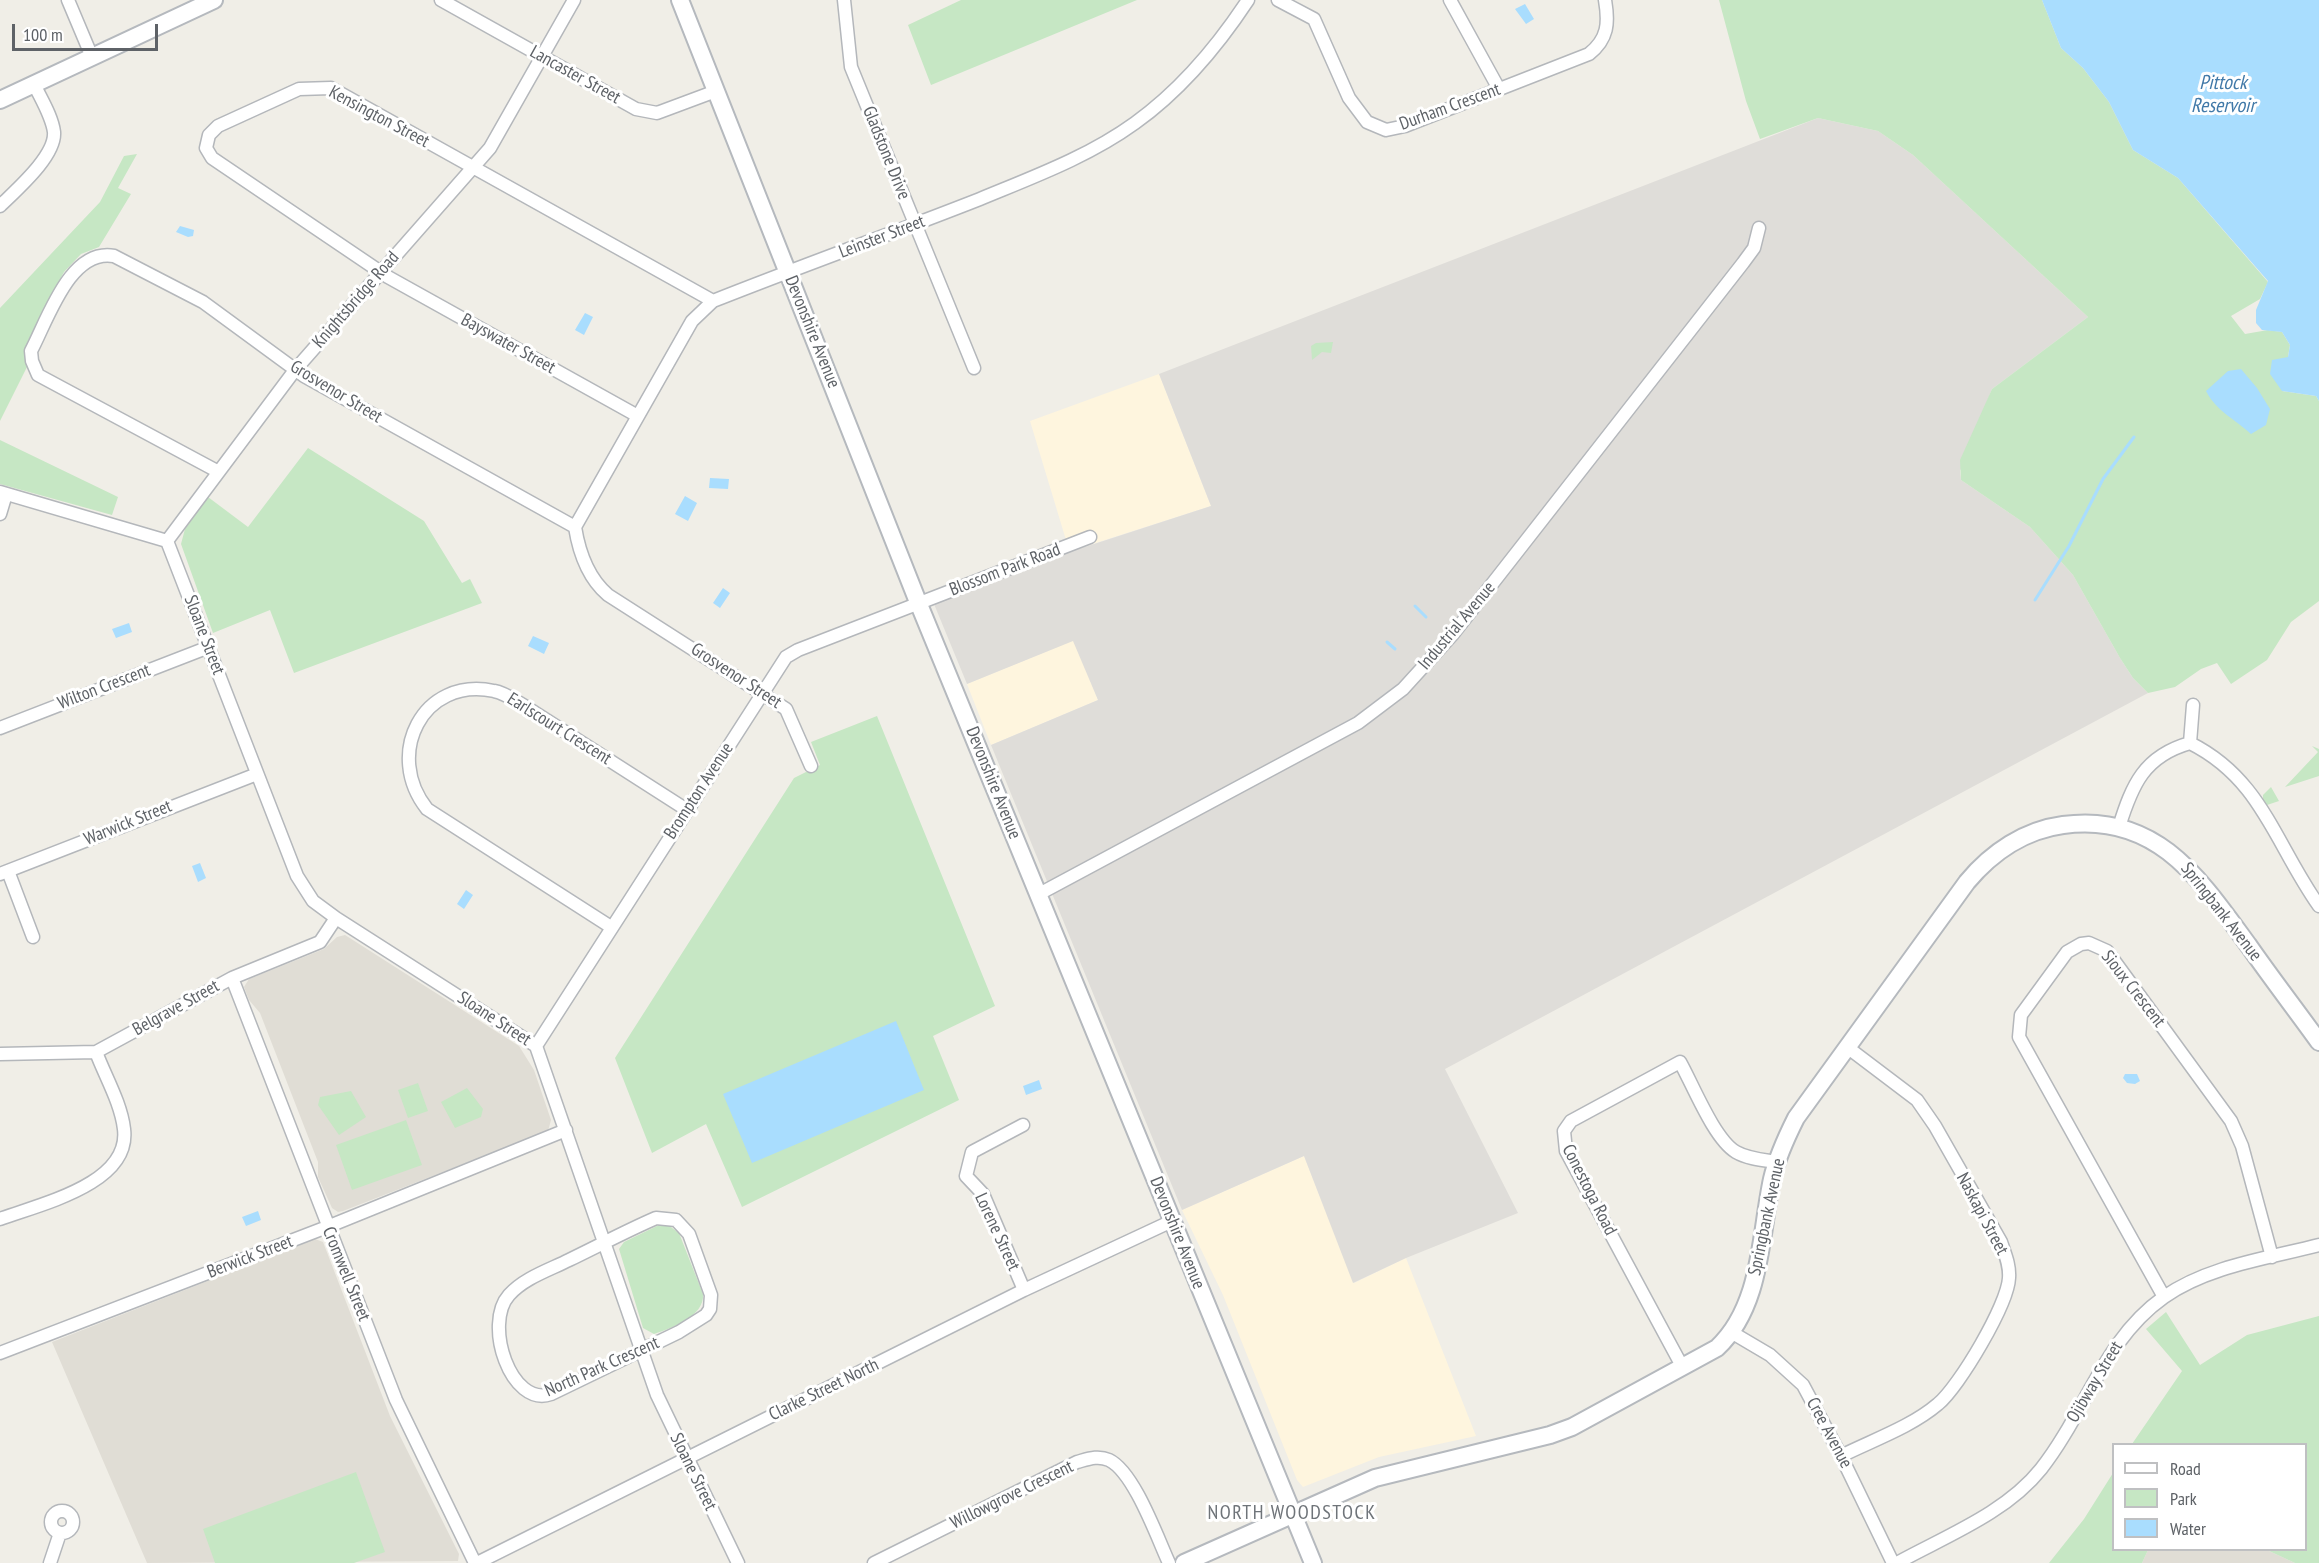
<!DOCTYPE html>
<html>
<head>
<meta charset="utf-8">
<style>
	body { margin:0 }
	#map { position:relative; width:2319px; height:1563px; overflow:hidden; background:#f0eee7; font-family:"PT Sans Narrow",sans-serif }
	canvas { display:block }
	.legend { position:absolute; left:2112px; top:1443px; width:195px; height:108px; box-sizing:border-box; background:#fff; border:2px solid #bfc0c2; margin:0; padding:8px 10px; list-style:none; font-size:18px; color:#5e6267 }
	.legend li { display:flex; align-items:center; gap:12px; height:30px }
	.legend b { width:30px; border:2px solid #bfc0c2 }
	.scale { position:absolute; left:12px; top:24px; width:146px; height:27px; box-sizing:border-box; border:3px solid #5e6267; border-top:0; padding-left:8px; font-size:18px; line-height:21px; white-space:nowrap; color:#5e6267; -webkit-text-stroke:4px #fff; paint-order:stroke }
</style>
</head>
<body>
<div id="map">
<canvas width="2319" height="1563"></canvas>
<ul class="legend">
<li><b style="height:8px;background:#fff"></b>Road</li>
<li><b style="height:16px;background:#c6e7c4"></b>Park</li>
<li><b style="height:16px;background:#a9ddfe"></b>Water</li>
</ul>
<div class="scale">100 m</div>
</div>
<script>
const ctx = document.querySelector('canvas').getContext('2d');
ctx.lineJoin = 'round';
function fillPath(path, color) {
  ctx.fillStyle = color;
  ctx.fill(path, 'evenodd');
}
function trace(path, color, width, dash) {
  ctx.strokeStyle = color;
  ctx.lineWidth = width;
  ctx.lineCap = dash ? 'butt' : 'round';
  ctx.setLineDash(dash || []);
  ctx.stroke(path);
}
function write(font, color, halo, rows, align = 'center') {
  ctx.font = font + ' "PT Sans Narrow",sans-serif';
  ctx.lineWidth = 6;
  ctx.setLineDash([]);
  ctx.textBaseline = 'middle';
  ctx.strokeStyle = halo;
  ctx.fillStyle = color;
  for (const [text, x, y, turn = 0] of rows) {
    ctx.save();
    ctx.translate(x, y);
    ctx.rotate((+turn || 0) * Math.PI / 180);
    ctx.textAlign = isNaN(turn) ? turn : align;
    if (halo) ctx.strokeText(text, 0, 0);
    ctx.fillText(text, 0, 0);
    ctx.restore();
  }
}
fillPath(new Path2D(`
	M1159,374l52,132 -131,42 -14,-8 -36,-119z
	M1074,640l24,60 -107,45 -24,-61z
	M1304,1156l50,127 52,-25 70,178 -97,21 -76,30 -6,-7 -74,-185 -41,-85z`), '#fef5de');
fillPath(new Path2D(`
	M1818,118l60,13 35,24 175,162 -96,72 -32,82 1,9 69,47 43,48 47,83 13,20 15,15 -703,376 73,144 -112,45 -53,25 -49,-127 -122,54 -191,-465 107,-45 -25,-59 -106,43 -33,-80 117,-46 160,-52 -52,-132z`), '#dfddd9');
fillPath(new Path2D(`
	M345,935l174,111 15,24 17,50 -3,11 -205,80 -5,1 -6,-4 -14,-31v-15l-58,-149 -11,-13 -5,-13 5,-8 75,-30 13,-12z
	M315,1239l8,3 67,174 69,138 -1,7 -311,2 -95,-221z
	M2148,1550h119l28,13h-153z`), '#e0ddd5');
fillPath(new Path2D(`
	M961,0h176l-206,85 -23,-60z
	M1719,0h323l19,48 22,20 26,34 24,48 45,28 90,104 -8,17 -29,17 14,18 23,-4 14,2 8,13 -8,46 34,5 3,5v200l-28,21 -24,38 -36,24 -14,-21 -16,6 -26,18 -27,6 -15,-15 -13,-20 -47,-83 -43,-48 -69,-47 -1,-20 32,-71 96,-72 -175,-162 -35,-24 -60,-13 -58,21 -14,-38z
	M137,154l-19,34 13,6 -32,53 -18,7 -17,18 -36,69 -3,13 2,13 -27,54v-113l100,-106 24,-46z
	M1333,342l-2,11 -9,-1 -10,8 -1,-14 5,-3z
	M0,440l118,57 -6,18 -112,-31z
	M308,448l116,73 38,62 8,-4 12,24 -188,70 -24,-63 -57,23 -32,-89 4,-15 23,-32 40,30z
	M877,716l118,290 -62,30 26,64 -217,107 -36,-83 -54,29 -37,-95 179,-280 26,-13 -9,-23z
	M2312,746l7,3v27l-34,11 33,-35z
	M2271,787l8,14 -12,4 -4,-3v-7z
	M418,1083l10,28 -20,7 -10,-28z
	M467,1088l16,21 -2,8 -26,11 -14,-26z
	M351,1091l15,26 -27,18 -21,-30 2,-8z
	M406,1120l16,45 -70,25 -16,-45z
	M659,1225h9l11,8 24,61c2,22 -31,34 -49,40l-11,-6 -24,-79 5,-7z
	M2166,1312l34,53 47,-30 72,-19v247h-24l-28,-13h39v-106h-174l50,-73 -36,-42z
	M356,1472l29,80 -31,11h-139l-12,-34z
	M2113,1473l1,77h34l-6,13h-93l35,-44z`), '#c6e7c4');
fillPath(new Path2D(`
	M2042,0h277v401l-3,-5 -34,-5 -12,-17 2,-14 16,-3 2,-12 -8,-13 -20,-2 -6,-7v-13l12,-29 -90,-103 -45,-28 -24,-48 -26,-34 -22,-20z
	M1525,4l9,15 -8,5 -11,-15z
	M180,226l14,4 -1,6 -5,1 -12,-5z
	M585,313l8,4 -9,18 -9,-5z
	M2241,369l16,19 13,21 -4,16 -15,9c-16,-15 -35,-23 -45,-43l22,-20z
	M710,478l19,1 -1,10 -19,-1z
	M685,496l12,7 -9,18 -13,-7z
	M723,588l7,5 -10,15 -7,-5z
	M129,623l3,9 -16,6 -4,-9z
	M533,636l16,7 -5,11 -16,-8z
	M200,863l6,15 -8,4 -6,-16z
	M466,890l7,5 -9,14 -7,-5z
	M896,1021l28,69 -172,73 -29,-69z
	M2125,1074h12l3,7 -5,3 -8,-1 -4,-5z
	M1039,1080l3,9 -16,6 -3,-9z
	M258,1211l3,9 -15,6 -4,-9z`), '#a9ddfe');
trace(new Path2D(`
	M2035,600l34,-54 34,-67 31,-42
	M1415,606l11,11
	M1387,642l8,7`), '#a9ddfe', 3);
const minor = new Path2D(`
	M68,0l24,57
	M441,0l195,109 21,4 59,-22
	M844,0l7,67 123,301
	M1278,0l36,19 35,79 18,24 19,8 19,-4 184,-72c19,-15 20,-31 16,-54
	M1450,0l49,89
	M0,206c16,-16 56,-50 54,-74 -2,-16 -13,-33 -20,-48
	M636,415l-248,-138 -176,-119 -6,-10 3,-13 9,-9 81,-37 32,-1 382,213
	M217,471l-179,-96 -6,-14 -1,-10c17,-32 39,-103 83,-95l89,46 101,74 271,151
	M0,492l167,49
	M0,514l6,-20
	M575,527l117,-206 21,-20c88,-35 178,-67 267,-102 53,-22 108,-42 155,-76 46,-33 82,-76 113,-123
	M575,527c4,25 13,51 33,68l178,114 25,57
	M167,541l130,335 16,25 23,17 200,128 121,349 81,168
	M167,541l128,-171 195,-222 84,-148
	M0,728l209,-81
	M2190,743c72,36 85,101 129,163
	M2119,827c13,-42 25,-71 71,-84l3,-38
	M8,871l25,66
	M0,874l257,-100
	M1039,894l319,-171 45,-34 50,-55 290,-371 11,-15 5,-20
	M611,927l-184,-118c-43,-54 -5,-133 67,-118 11,2 20,9 29,14l164,105
	M232,978l164,422 79,163
	M536,1046l250,-389 12,-7 292,-113
	M0,1054l96,-2 136,-74 88,-36 16,-24
	M1023,1125l-51,27 -6,24 17,18 41,96
	M656,1218l20,2 13,14 22,61 -1,14 -4,6 -27,17 -128,62c-40,14 -68,-70 -42,-99 15,-17 40,-25 60,-35 29,-14 57,-29 87,-42z
	M0,1219c40,-15 131,-35 124,-90 -3,-26 -19,-53 -28,-77
	M2164,1297l-145,-260 2,-22 46,-63 14,-8 8,-1 18,8 124,170 11,25 30,111
	M1731,1332l39,23 33,30 38,71 52,107
	M0,1353l327,-126 239,-97
	M1683,1368l-117,-217 -2,-20 7,-10 109,-59c13,23 34,77 56,90 12,7 28,8 41,10
	M1841,1456c32,-16 70,-29 97,-52 21,-17 70,-100 71,-126 1,-13 -4,-24 -8,-36l-66,-116 -18,-26 -70,-53
	M51 1522a11 11 0 1 1 22 0a11 11 0 1 1-22 0Z
	M50,1563l10,-30
	M477,1563l547,-273 148,-69
	M874,1563l203,-101c11,-3 21,-7 32,-2 25,12 48,77 60,103
	M1897,1563c49,-27 109,-50 144,-94 45,-57 62,-129 123,-172 44,-31 105,-39 155,-52`);
const secondary = new Path2D(`
	M680,0l238,602 395,961
	M0,100l214,-100
	M1184,1563l191,-85 175,-43 22,-8 145,-79c45,-42 43,-113 55,-169 5,-22 14,-41 24,-61l171,-236c25,-30 58,-52 96,-57 94,-13 137,54 186,121 23,33 47,64 70,96`);
trace(minor, '#b4b7bb', 15);
trace(secondary, '#b5b9be', 20);
trace(minor, '#fff', 12);
trace(secondary, '#fff', 16);
write('18px', '#5e6267', '#fff', [
	["Lancaster Street",575,75,29],
	["Durham Crescent",1450,107,-20],
	["Kensington Street",379,117,28],
	["Gladstone Drive",886,153,68],
	["Leinster Street",882,237,-21],
	["Knightsbridge Road",356,300,-49],
	["Devonshire Avenue",812,332,68],
	["Bayswater Street",508,344,29],
	["Grosvenor Street",336,392,31],
	["Blossom Park Road",1005,570,-21],
	["Industrial Avenue",1457,626,-50],
	["Sloane Street",204,635,69],
	["Grosvenor Street",736,676,33],
	["Wilton Crescent",104,687,-21],
	["Earlscourt Crescent",559,729,32],
	["Devonshire Avenue",993,783,68],
	["Brompton Avenue",699,791,-57],
	["Warwick Street",128,823,-22],
	["Springbank Avenue",2221,912,52],
	["Sioux Crescent",2133,989,52],
	["Belgrave Street",176,1008,-29],
	["Sloane Street",494,1019,33],
	["Conestoga Road",1589,1190,63],
	["Naskapi Street",1982,1214,62],
	["Springbank Avenue",1767,1217,-78],
	["Lorene Street",997,1232,65],
	["Devonshire Avenue",1177,1233,68],
	["Berwick Street",250,1257,-21],
	["Cromwell Street",346,1274,68],
	["North Park Crescent",602,1367,-24],
	["Ojibway Street",2095,1382,-59],
	["Clarke Street North",824,1390,-26],
	["Cree Avenue",1829,1433,62],
	["Sloane Street",693,1472,64],
	["Willowgrove Crescent",1012,1495,-26]
]);
write('italic 20px', '#4179a8', '#fff', [
	["Pittock",2223,83],
	["Reservoir",2223,106]
]);
ctx.letterSpacing = '1.5px';
write('20px', '#6f7479', '#fff', [
	["NORTH WOODSTOCK",1292,1513]
]);
ctx.letterSpacing = '0px';
</script>
</body>
</html>
